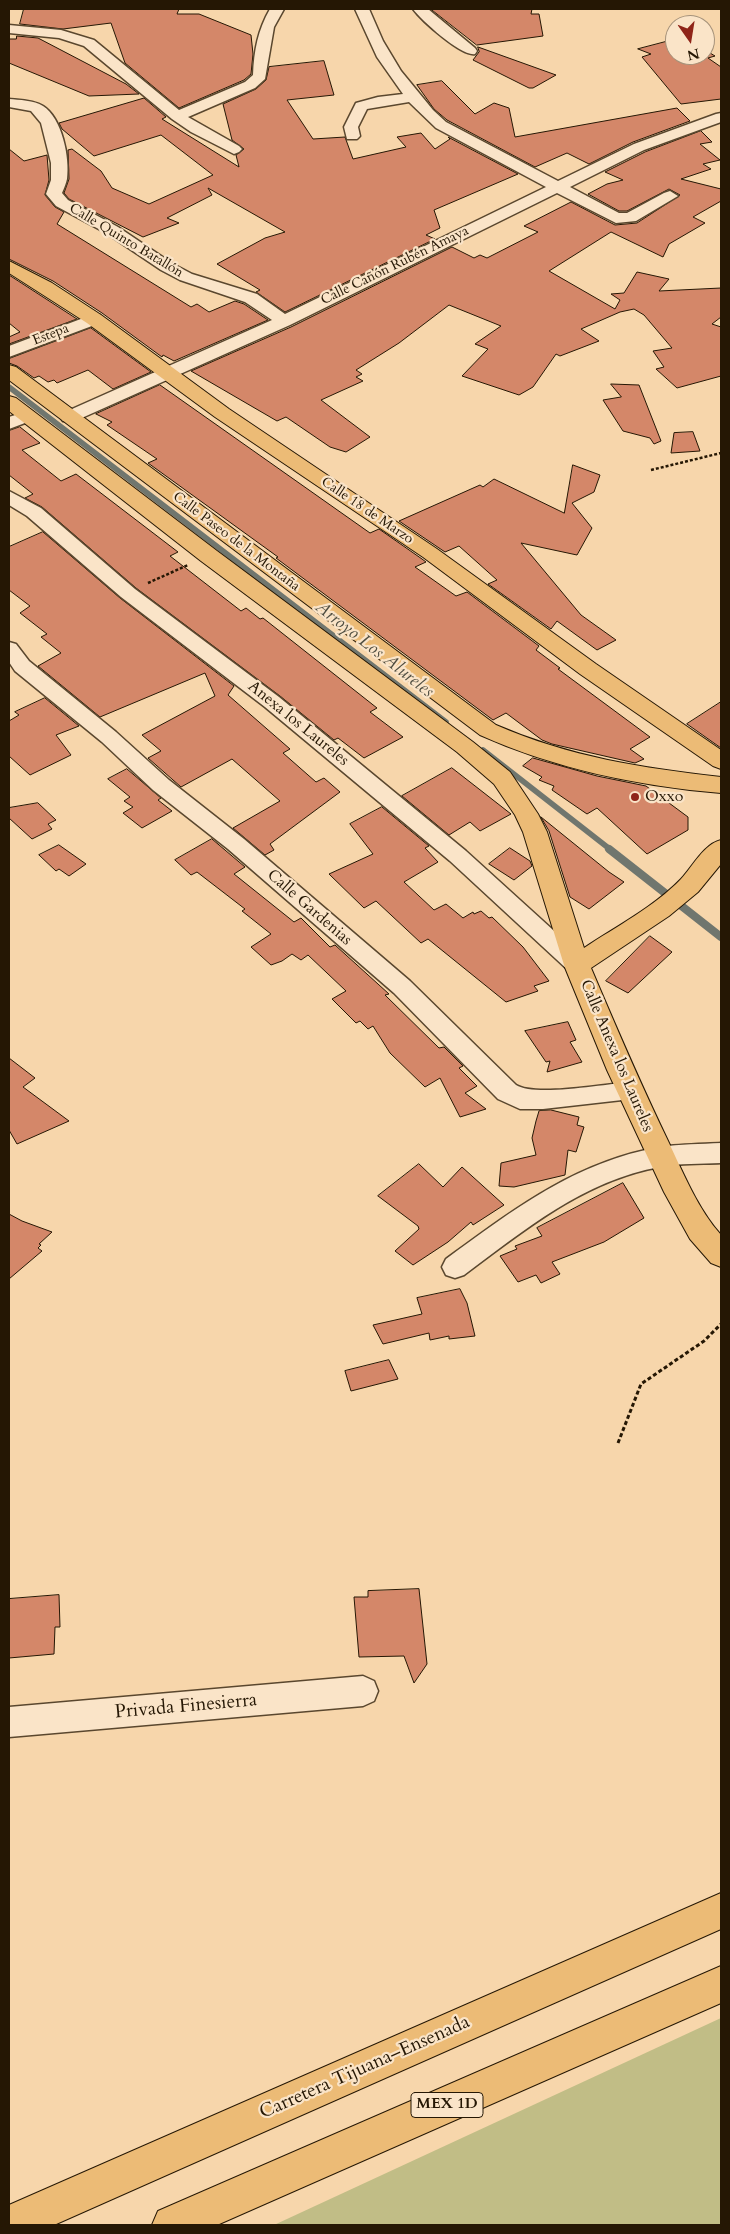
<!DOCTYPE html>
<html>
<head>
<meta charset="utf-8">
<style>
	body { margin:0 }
	#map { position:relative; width:730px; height:2234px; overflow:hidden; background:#f7d6ab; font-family:Cardo,serif }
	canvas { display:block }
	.frame { position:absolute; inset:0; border:10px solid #251704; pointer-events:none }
	.north { position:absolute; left:665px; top:15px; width:50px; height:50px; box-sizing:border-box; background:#fae4c8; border:1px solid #a5927a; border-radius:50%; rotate:167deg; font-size:14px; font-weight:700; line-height:20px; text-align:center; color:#251704 }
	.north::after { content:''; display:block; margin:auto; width:18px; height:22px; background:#8f2418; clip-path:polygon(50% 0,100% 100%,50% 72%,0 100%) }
</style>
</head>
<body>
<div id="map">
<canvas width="730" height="2234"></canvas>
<div class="frame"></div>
<div class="north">N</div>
</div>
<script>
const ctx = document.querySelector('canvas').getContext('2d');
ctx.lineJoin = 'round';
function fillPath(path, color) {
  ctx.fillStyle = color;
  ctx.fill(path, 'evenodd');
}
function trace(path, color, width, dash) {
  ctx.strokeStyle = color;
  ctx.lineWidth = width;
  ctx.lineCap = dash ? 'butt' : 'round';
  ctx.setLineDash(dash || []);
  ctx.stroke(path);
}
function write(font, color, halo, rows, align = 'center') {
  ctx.font = font + ' Cardo,serif';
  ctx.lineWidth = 4.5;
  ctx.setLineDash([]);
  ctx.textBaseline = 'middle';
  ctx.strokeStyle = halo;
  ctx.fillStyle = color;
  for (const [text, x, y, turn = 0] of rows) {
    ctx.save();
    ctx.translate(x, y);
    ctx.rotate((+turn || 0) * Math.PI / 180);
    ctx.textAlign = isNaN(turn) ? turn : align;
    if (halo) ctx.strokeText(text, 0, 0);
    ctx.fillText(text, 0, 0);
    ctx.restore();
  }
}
fillPath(new Path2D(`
	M721,2018v207h-447z`), '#c1bd86');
trace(new Path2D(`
	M9,387l437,335
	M483,750l128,100`), '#70766e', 5.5);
trace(new Path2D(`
	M609,849l112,88`), '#70766e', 8);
const building = new Path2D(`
	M24,9h155l-2,5h22l52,21 2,19 -2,20 -7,6 -65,28 -54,-45 -14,-40 -48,6 -43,-5z
	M431,9h101l-1,5h8l4,22 -66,9z
	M17,36l21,2 88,46 13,10 -50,2 -80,-33v-24h7z
	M673,40l2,15h30v-5l10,6 -7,2 13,9v32l-40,5 -39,-47 9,-3 -13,-5z
	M478,47l78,28 -23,13h-4l-56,-28 6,-8z
	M324,61l10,34 -47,5 26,39 32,-2 8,22 53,-12 -9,-10 24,-4 14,16 15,-10 -2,-2 70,37 -84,36 6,18 -14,7 9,4 -150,73 -29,-20 4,-2 -43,-26 48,-26 20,-6 -77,-44 4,7 -45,23 12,5 -36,14 -74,-38 -5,-6 5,-14 -1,-29 4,-1 29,22 11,17 37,16 64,-29 -52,-40 -67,21 -32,-27 -3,-6 85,-25 22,19 -4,2 77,48 -3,-12 8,-6 -12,-9 -9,-36 33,-15 10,-9 3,-13z
	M442,81l33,33 19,-11 15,5 6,29 162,-29 13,13 -57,21 -44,22 -22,-11 -32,14 -88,-47 -13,-11 -17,-24z
	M701,131l11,11 -12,2 20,16 -17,4 8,5 -30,10 40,10v12l-28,16 12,6 -36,21 -6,13 -52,-25 -62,39 66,38 5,-9 -9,-6 13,-1 13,-21 32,7 -10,12 62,-3v29l-9,7 9,3v49l-44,12 -21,-19 8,-2 -11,-16 19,-3 -28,-33 -10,-6 -14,3 -39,17 18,12 -39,15 -4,-2 -23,33 -14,8 -57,-19 26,-27 -13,-5 26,-18 -52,-21 -50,38 -43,27 6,4 -6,3 7,4 -42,19 49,37 -24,15 -16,-5 -44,-30 -9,4 -86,-50 100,-44 161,-80 22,11 6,-3 7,3 51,-26 -14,-6 47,-24 44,23 22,-2 43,-28 -11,-6 -42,22h-8l-31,-17 19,-10 16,-4 -18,-8 40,-20z
	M9,149l15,12 23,-6 2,25 -4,15 10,12 9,5 -7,12 134,83 6,-3 12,8 26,-11 9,3 24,16 -94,41 -11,-6 -1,2 -60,-44 -49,-32 -44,-22z
	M9,275l68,44 -68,25v-7l11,-5 -11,-9z
	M91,328l60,44 -38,17 -25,-19 -31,13 -3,-3 -6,2 -9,-6 -5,2 -17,-12 -8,-3v-4z
	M611,384l28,1 22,56 -7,3 -4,-6 -27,-7 -20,-31 18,-3z
	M160,385l210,148 9,-4 43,30 4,3 -11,5 41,29 11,-4 72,54 -3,4 24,18 -2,1 92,68 -20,12 14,10 -9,4 -83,-19 -10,-4 -36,-27 -13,7 -217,-162 2,-1 -130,-94 9,-4 -50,-34 5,-3 -16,-8z
	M20,427l20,16 -18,7 39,31 15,-7 102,78 -8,4 71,55 5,-3 14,11 3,-1 114,90 -7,4 33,25 -39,21 -26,-20 -4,2 -54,-44 -144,-108 -94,-81 -17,-9 8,-4 -24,-19v-44z
	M693,432l7,19 -29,2 3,-20z
	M573,465l27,10 -6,17 -22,11 20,25 -15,27 -56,-12 60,72 35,25 -19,10 -40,-29 -6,8 -63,-45 9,-4 -38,-34 -14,6 -46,-31 81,-36 3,2 11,-8 70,34z
	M43,532l77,66 114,88 -6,9 62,54 -7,4 33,29 8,-4 16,14 -70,52 4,6 -9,5 -32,-27 47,-27 -48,-42 -51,28 -33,-29 13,-7 -19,-16 73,-39 -10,-23 -105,44 -62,-51 23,-13 -20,-16 6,-3 -27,-21 10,-7 -21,-16v-43z
	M45,698l34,28 -23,9 15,20 -41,20 -21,-19v-35l10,-6 -4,-3z
	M721,702v46l-34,-24z
	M533,758l64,18 49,10 42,31v13l-41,24 -50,-46 -10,6 -35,-24 2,-4 -15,-6 3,-3 -19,-11z
	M452,768l18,14 41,32 -31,17 -10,-9 -21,13 -47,-39z
	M127,769l34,29 -3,2 14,11 -30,17 -19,-15 10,-6 -9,-6 6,-4 -22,-18z
	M38,803l18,17 -8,4 4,5 -20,10 -23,-21v-10z
	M382,807l47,39 -4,2 13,14 -34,20 30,28 12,-6 17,14 10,-6 1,2 7,-3 8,7 3,-1 31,30 26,34 -15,5 4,5 -32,11 -78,-63 -7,4 -45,-42 -12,7 -35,-34 44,-20 -23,-30z
	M541,817l68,55 15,10 -35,27 -19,-12 -21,-66z
	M212,839l33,28 -11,7 60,48 7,-4 29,29 5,-2 54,49 -4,1 54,53 5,-1 19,19 -4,2 18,18 -12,7 21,16 -26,8 -20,-39 -15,9 -35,-34 -17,-27 -5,3 -8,-8 -4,2 -24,-24 14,-8 -38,-36 -7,5 -9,-6 -10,7 -11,4 -20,-18 20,-13 -29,-23 3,-2 -48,-37 -6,3 -16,-15z
	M59,845l27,19 -17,12 -10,-7 -3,2 -17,-16z
	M510,848l20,13 2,5 -18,14 -25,-16z
	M650,936l22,16 -44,41 -22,-12z
	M568,1022l8,18 -6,2 12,20 -35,10 3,-11 -4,1 -21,-31z
	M9,1058l26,20 -12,9 46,34 -52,23 -8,-14z
	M551,1110l28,7 -2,8 7,2 -8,25 -8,-2 -3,25 -51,12 -15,-1 2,-23 35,-8 -4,-17 4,-17 3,-10z
	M419,1164l24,23 19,-20 42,38 -31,20 -2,-3 -23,20 -35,23 -18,-14 24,-22 -1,-3 -40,-30z
	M623,1183l21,35 -40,24 -52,20 8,12 -19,9 -5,-8 -18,7 -18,-26 17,-7 -2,-3 27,-10 -5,-8z
	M9,1214l13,7 30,11 -13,12 2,1 -3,3 4,3 -33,28z
	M460,1289l7,14 8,33 -26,3v-3l-19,4 -1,-7 -46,11 -10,-19 49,-11 -5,-16z
	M389,1360l9,19 -47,12 -6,-20z
	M419,1589l8,75 -13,19 -10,-27 -45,1 -5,-60h14v-6z
	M59,1595l1,32h-5l-1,27 -45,4v-59z`);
fillPath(building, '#d48769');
trace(building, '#251704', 1);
const minor = new Path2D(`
	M270,9h14l-10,18 -9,52 -10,9 -67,29 51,29 3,3 -3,3 -5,2 -43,-22 -19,-13 -88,-73 -25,-8 -50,-5v-8l52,5 33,10 85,70 66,-28 8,-7c1,-25 5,-45 17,-66z
	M355,9h14l14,32 18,30 32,39 13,12 112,59 76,-37 82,-30 5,-1v9l-77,28 -74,37 49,26h8l37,-20 6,-2 8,5 -42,25 -20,2 -59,-30 -267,132 -215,96h-12l-3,-4 3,-4 209,-93 -27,-18 -65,-22 -19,-10 -55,-37 -50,-27 -10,-12 5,-14v-17l-10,-40 -10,-12 -22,-4v-8c10,1 25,1 34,7 19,12 27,52 24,73 -1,5 -3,9 -5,14l6,7 50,27 55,37 19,10 65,20 28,20 261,-127 -110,-59 -27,-26 -42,7 -9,18 2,9 -3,3h-10l-3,-12 12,-24 22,-6 25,-3 -26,-37z
	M413,9h15l47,39 2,3 -2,3c-13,3 -53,-33 -62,-45z
	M94,314l6,1 2,4 -2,4 -91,34v-11z
	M27,411l6,1 3,4 -3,4 -24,9v-12z
	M9,491l32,17 94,81 144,108 187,154 119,108 4,6 -4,6 -8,2 -8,-2 -119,-110 -185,-154 -144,-110 -94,-81 -18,-11z
	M9,642l7,2 13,17 87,71 53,48 75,59 166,142 106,104c19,12 89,-1 115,-3l9,2 3,7 -3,7 -97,11h-23l-22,-10 -104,-106 -166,-144 -75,-59 -51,-48 -87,-71 -6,-9z
	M721,1143v20c-20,1 -41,0 -61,4 -75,13 -136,63 -196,108l-9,3 -9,-3 -4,-8 4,-8c67,-49 129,-97 214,-112 20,-3 41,-3 61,-4z
	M363,1676l11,5 4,10 -4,10 -11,5 -354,31v-30z`);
const major = new Path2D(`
	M9,261l43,22 49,32 128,94 208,140 159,115 125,86v19l-8,-3 -133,-92 -157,-117 -208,-140 -128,-94 -78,-50z
	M9,365l7,2 480,358c73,32 147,43 225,52v16c-83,-7 -165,-24 -241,-58l-471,-355z
	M9,396l7,2 201,153 256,191 37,30 28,42 9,18 37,116c33,-22 70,-41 97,-69 12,-13 23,-35 40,-39v24l-23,28 -29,24 -78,52c25,59 50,117 78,175 15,32 29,66 52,92v32l-10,-4 -21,-24 -26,-47 -57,-122 -43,-105 -41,-133 -8,-17 -21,-31 -37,-32 -256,-191 -192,-150z`);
const highway = new Path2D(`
	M721,1893v36l-667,296h-45v-20z
	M721,1966v37l-504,222h-65l6,-14z`);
trace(minor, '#5a472e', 3);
trace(major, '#251704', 2);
trace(highway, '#251704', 2);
trace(new Path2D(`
	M651,470l70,-17
	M148,583l40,-18`), '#251704', 2.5, [3, 2]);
trace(new Path2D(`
	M618,1443l23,-59 63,-43 17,-17`), '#251704', 3, [4, 2.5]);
fillPath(minor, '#fae4c8');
fillPath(major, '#ecbb76');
fillPath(highway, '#ecbb76');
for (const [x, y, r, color] of [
	[635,797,5,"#8f2418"]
]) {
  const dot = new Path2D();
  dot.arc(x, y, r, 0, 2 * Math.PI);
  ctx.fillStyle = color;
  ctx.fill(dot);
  trace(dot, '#fae4c8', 2);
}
write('14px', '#251704', '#fae4c8', [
	["Calle Quinto Batallón",126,241,31],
	["Calle Cañón Rubén Amaya",395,266,-26],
	["Estepa",51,335,-21],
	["Calle 18 de Marzo",367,511,34],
	["Calle Paseo de la Montaña",236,542,37]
]);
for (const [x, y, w] of [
	[447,2105,72]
]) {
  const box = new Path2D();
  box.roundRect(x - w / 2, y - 12.5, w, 25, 4);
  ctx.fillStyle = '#fae4c8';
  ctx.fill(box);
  trace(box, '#251704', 1);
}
write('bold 15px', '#251704', null, [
	["MEX 1D",447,2105]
]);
write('16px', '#251704', '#fae4c8', [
	["Anexa los Laureles",298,724,39],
	["Calle Gardenias",309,908,41],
	["Calle Anexa los Laureles",616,1056,67]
]);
write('16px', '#251704', '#fae4c8', [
	["Oxxo",645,797]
], 'left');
write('italic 18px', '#514f42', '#fae4c8', [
	["Arroyo Los Alureles",374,650,38]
]);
write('19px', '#251704', '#fae4c8', [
	["Privada Finesierra",186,1707,-5],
	["Carretera Tijuana–Ensenada",365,2068,-24]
]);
</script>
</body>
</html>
